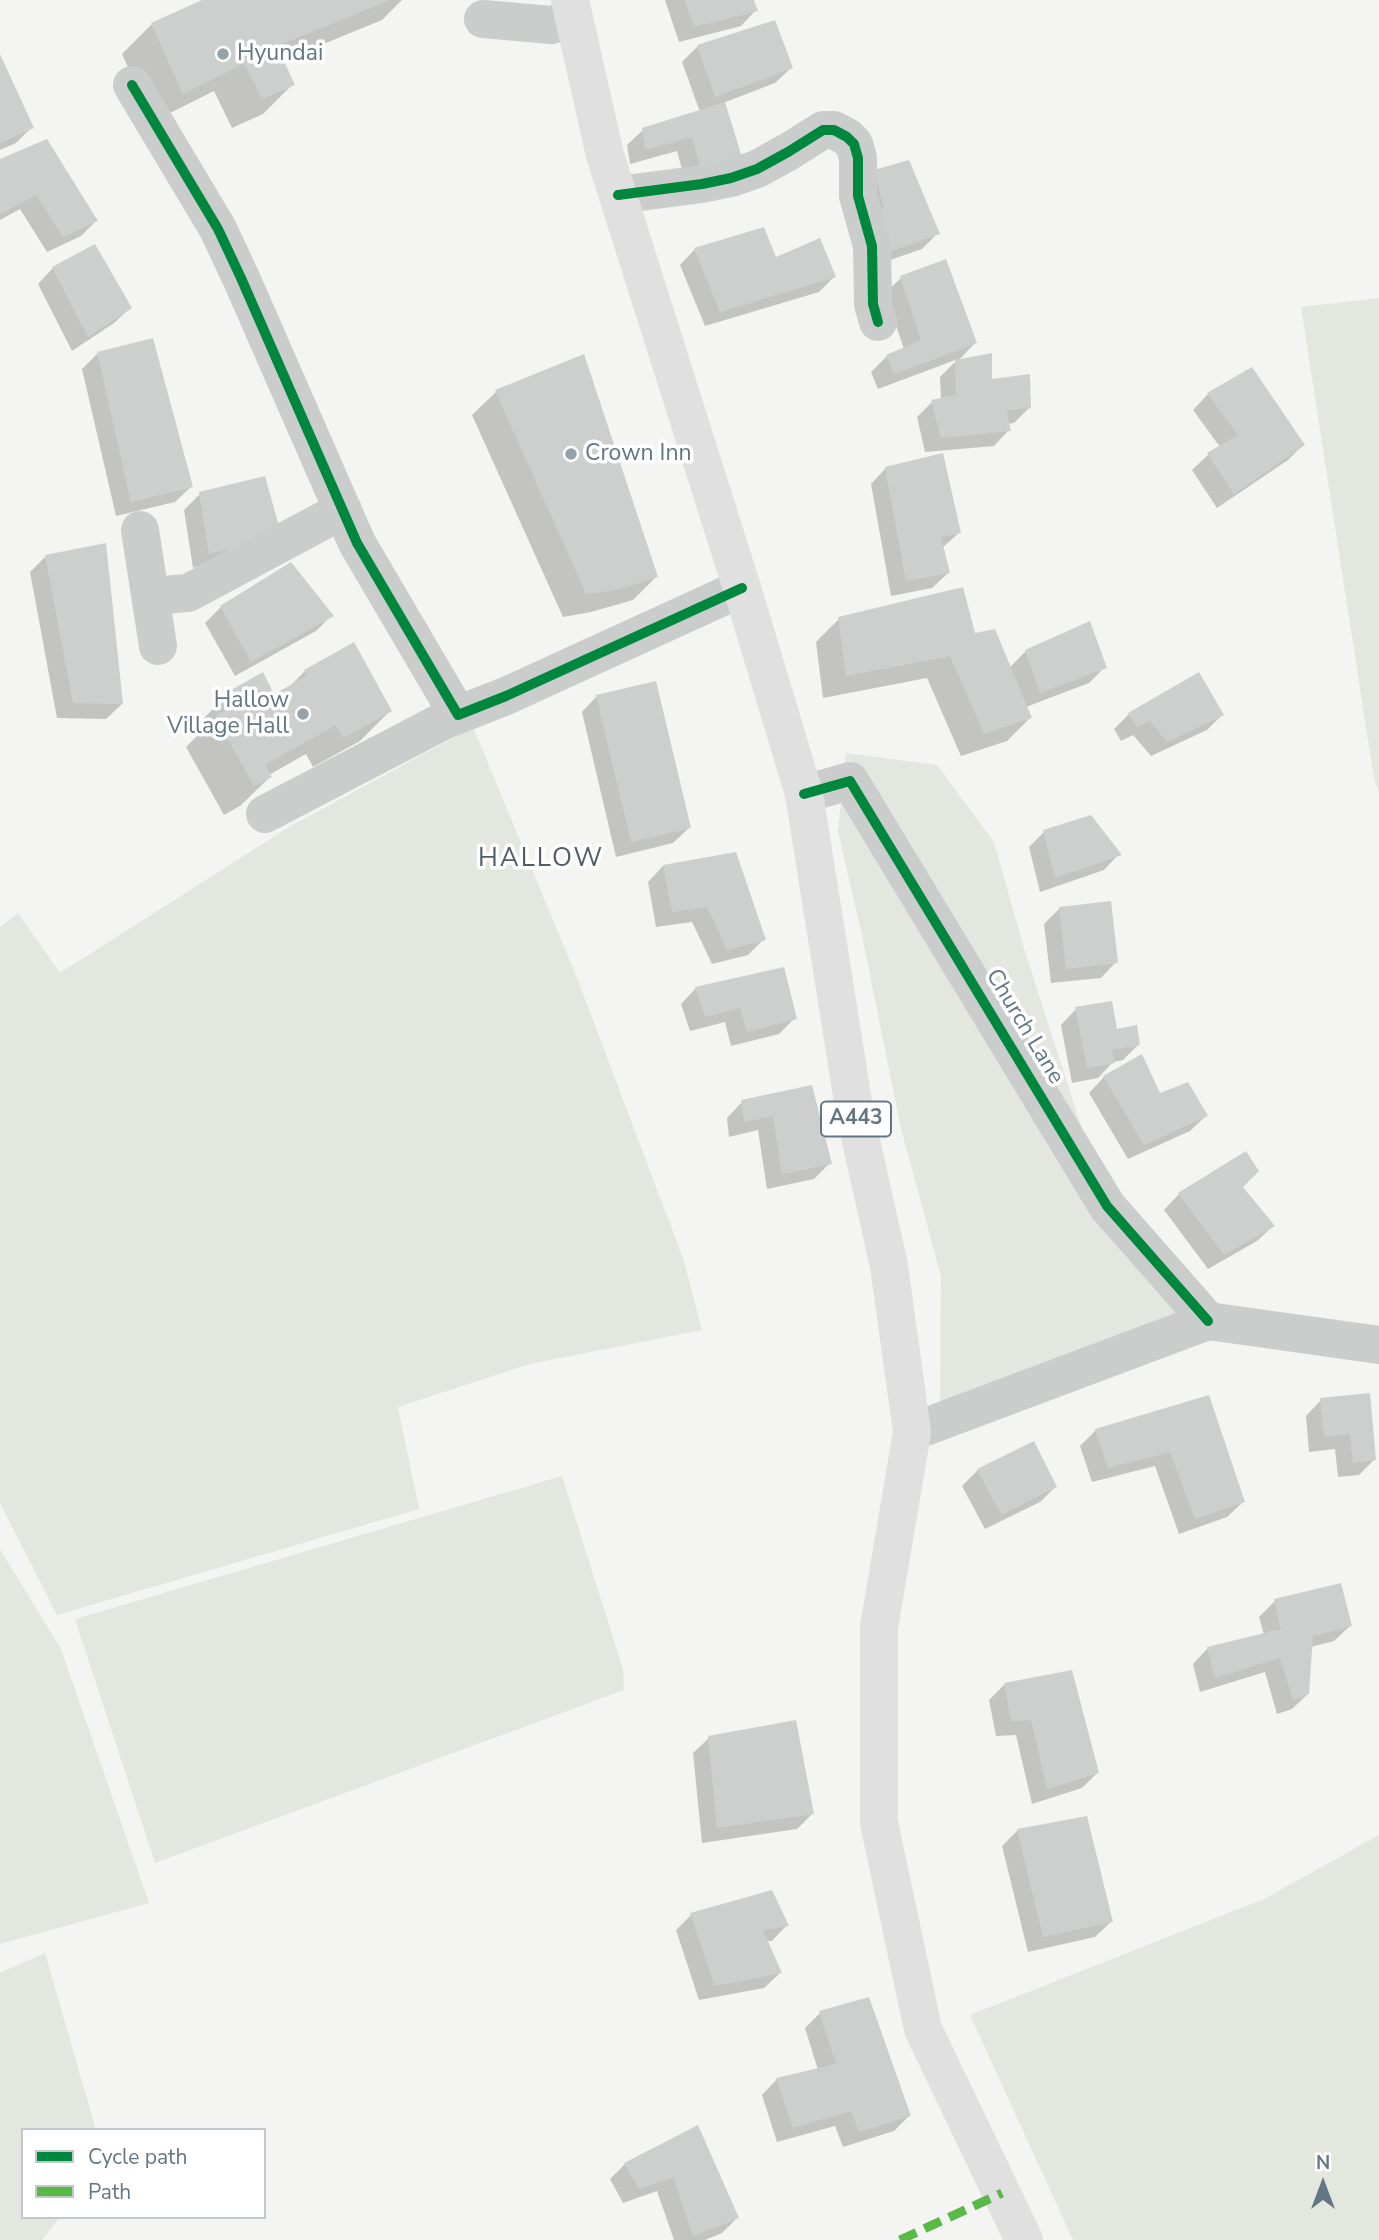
<!DOCTYPE html>
<html>
<head>
<meta charset="utf-8">
<style>
	body { margin:0 }
	#map { position:relative; width:1379px; height:2240px; overflow:hidden; background:#f4f4f2; font-family:"Nunito Sans",sans-serif }
	canvas { display:block }
	.legend { position:absolute; left:21px; top:2128px; width:245px; height:91px; box-sizing:border-box; background:#fff; border:2px solid #c1c8cd; margin:0; padding:9px 12px; list-style:none; font-size:21px; color:#637683 }
	.legend li { display:flex; align-items:center; gap:14px; height:35px }
	.legend b { width:35px; border:2px solid #c1c8cd }
	.north { position:absolute; left:1288px; top:2149px; width:70px; height:70px; -webkit-text-stroke:5px #fff; paint-order:stroke; rotate:0deg; font-size:19px; font-weight:700; line-height:28px; text-align:center; color:#637683 }
	.north::after { content:''; display:block; margin:auto; width:24px; height:32px; background:#637683; clip-path:polygon(50% 0,100% 100%,50% 72%,0 100%) }
</style>
</head>
<body>
<div id="map">
<canvas width="1379" height="2240"></canvas>
<ul class="legend">
<li><b style="height:9px;background:#00873e"></b>Cycle path</li>
<li><b style="height:9px;background:#58b947"></b>Path</li>
</ul>
<div class="north">N</div>
</div>
<script>
const ctx = document.querySelector('canvas').getContext('2d');
ctx.lineJoin = 'round';
function fillPath(path, color) {
  ctx.fillStyle = color;
  ctx.fill(path, 'evenodd');
}
function trace(path, color, width, dash) {
  ctx.strokeStyle = color;
  ctx.lineWidth = width;
  ctx.lineCap = dash ? 'butt' : 'round';
  ctx.setLineDash(dash || []);
  ctx.stroke(path);
}
function write(font, color, halo, rows, align = 'center') {
  ctx.font = font + ' "Nunito Sans",sans-serif';
  ctx.lineWidth = 7;
  ctx.setLineDash([]);
  ctx.textBaseline = 'middle';
  ctx.strokeStyle = halo;
  ctx.fillStyle = color;
  for (const [text, x, y, turn = 0] of rows) {
    ctx.save();
    ctx.translate(x, y);
    ctx.rotate((+turn || 0) * Math.PI / 180);
    ctx.textAlign = isNaN(turn) ? turn : align;
    if (halo) ctx.strokeText(text, 0, 0);
    ctx.fillText(text, 0, 0);
    ctx.restore();
  }
}
fillPath(new Path2D(`
	M1379,298v495l-5,-14 -73,-472z
	M473,727l104,251 106,280 19,72 -172,34 -132,43 21,102 -362,106 -57,-112v-576l18,-14 42,60 229,-146z
	M846,753l91,12 57,77 31,110 82,254 101,115 -268,84 1,-129 -40,-147 -38,-189 -25,-109z
	M562,1476l61,193 1,21 -469,173 -80,-244z
	M0,1549l61,100 88,254 -149,41z
	M1379,1835v405h-306l-103,-225 294,-116z
	M45,1953l51,177h-73v87h37l-18,23h-42v-267z`), '#e4e7e0');
fillPath(new Path2D(`
	M206,0h196l-20,20 -100,41 11,23 -30,30 -31,14 -18,-37 -62,31 -30,-68 30,-30z
	M665,0h87l4,10 -15,16 -62,16z
	M698,46l93,22 -16,15 -52,20 20,64 -55,25 -11,-41 -47,13 -3,-19 16,-15 57,-18 -18,-50z
	M0,59l31,69 -15,15 -16,7z
	M0,161l96,60 -15,15 -34,16 -27,-43 -20,11z
	M874,172l64,61 -16,16 -52,18z
	M695,249l80,10 59,18 -15,15 -114,34 -25,-61z
	M53,268l77,40 -16,15 -42,28 -34,-67z
	M901,278l74,65 -18,19 72,46 -15,15 -6,1 1,6 -15,16 -69,6 -8,-35 15,-15 9,-2 -1,-23 18,-18 -80,30 -7,-17 16,-16 17,-7 -19,-56z
	M98,353l93,134 -16,15 -59,14 -34,-147z
	M583,357l73,220 -23,23 -42,12 -28,5 -91,-202 24,-23z
	M1252,369l51,76 -15,15 -71,48 -25,-38 16,-15 12,-8 -27,-37 15,-16z
	M886,468l74,64 -18,16 6,25 -16,15 -41,8 -20,-112z
	M200,494l80,42 -87,32 -9,-58z
	M45,557l77,147 -16,15 -49,-1 -27,-146z
	M291,565l40,51 -15,15 -81,45 -30,-53 16,-16z
	M839,619l135,16 35,33 17,-17 79,16 -16,16 -63,24 4,11 -23,23 -46,15 -34,-78 -104,20 -7,-56z
	M305,671l85,40 -30,30 -47,26 -7,-13 -37,21 1,2 -30,29 -16,9 -38,-68 15,-15 -4,-7 30,-30 35,-20 12,21 12,-6z
	M597,696l92,132 -16,15 -57,14 -34,-145z
	M1129,714l93,1 -15,15 -56,26 -18,-21 -12,6 -7,-12z
	M1044,832l75,22 -15,16 -64,22 -11,-45z
	M663,866l101,73 -16,16 -36,9 -20,-42 -36,5 -8,-45z
	M1060,908l56,54 -15,16 -50,5 -7,-59z
	M696,988l99,30 -16,16 -48,12 -6,-24 -35,9 -9,-27z
	M1076,1009l63,35 -16,16 -10,2 -15,16 -26,5 -11,-58z
	M1104,1077l55,19 47,20 -16,15 -62,28 -39,-66z
	M811,1087l19,76 -16,16 -47,10 -9,-59 -29,7 -2,-19 15,-16z
	M1241,1187l32,39 -16,15 -49,28 -44,-59 15,-16z
	M1208,1397l35,105 -16,15 -48,17 -24,-68 -63,16 -12,-36 16,-16z
	M1321,1400l54,59 -16,16 -21,2 -3,-28 -26,3 -3,-36z
	M978,1470l77,17 -15,15 -55,27 -23,-43z
	M1275,1601l75,25 -16,15 -23,6 -3,47 -16,15 -15,5 -12,-42 -65,20 -7,-28 15,-16 56,-13 -5,-18z
	M1005,1684l92,89 -15,15 -50,16 -16,-69 -20,1 -7,-36z
	M709,1738l103,76 -15,15 -95,14 -9,-90z
	M1018,1830l93,92 -16,15 -67,15 -26,-106z
	M691,1915l96,10 -15,16h-6l14,32 -16,15 -65,12 -23,-70z
	M820,2013l89,103 -15,15 -51,16 -8,-21 -58,16 -15,-47 15,-16 41,-9 -13,-42z
	M697,2127l40,91 -15,15 -17,7h-31l-17,-49 -34,12 -13,-24 15,-15z`), '#0003');
fillPath(new Path2D(`
	M202,0h188l-113,46 18,39 -33,14 -18,-36 -61,31 -32,-71z
	M685,0h69l4,11 -64,16z
	M775,20l18,48 -78,29 -18,-52z
	M0,54l34,74 -34,15z
	M725,102l20,65 -42,11 -11,-41 -47,13 -3,-22z
	M47,139l51,82 -35,16 -27,-42 -36,19v-55z
	M909,160l31,74 -55,19 -16,-40 15,-5 -10,-38z
	M764,227l12,30 44,-19 16,39 -116,35 -26,-64z
	M95,244l37,64 -44,29 -36,-70z
	M946,259l31,84 -83,31 -8,-19 35,-15 -21,-64z
	M153,338l40,149 -62,15 -34,-150z
	M992,353v26l38,-5 1,34 -25,2 5,21 -70,7 -10,-38 25,-5 -1,-35z
	M584,354l74,223 -42,13 -30,4 -91,-204z
	M1252,367l53,78 -71,49 -27,-41 31,-18 -31,-42z
	M943,453l18,80 -20,4 9,36 -44,8 -21,-114z
	M265,476l17,61 -73,17 -10,-62z
	M106,543l17,161 -50,-1 -28,-148z
	M291,562l43,54 -83,46 -31,-56z
	M963,587l12,46 20,-4 37,89 -48,16 -34,-78 -104,20 -8,-59z
	M1090,621l17,47 -67,25 -15,-43z
	M354,642l38,69 -49,27 -7,-13 -71,40 7,12 -18,9 -39,-70 18,-10 -7,-13 37,-21 11,22 33,-18 -3,-6z
	M1199,672l25,43 -57,27 -17,-21 -13,6 -9,-14z
	M656,681l35,147 -60,14 -35,-147z
	M1091,815l31,40 -67,23 -12,-48z
	M736,852l30,88 -39,10 -20,-43 -35,5 -9,-47z
	M1111,901l7,62 -52,6 -7,-62z
	M784,967l13,52 -50,13 -7,-24 -35,9 -10,-30z
	M1112,1001l5,28 20,-4 3,20 -28,5 3,13 -28,5 -12,-61z
	M1142,1054l18,39 28,-11 20,34 -64,29 -41,-69z
	M812,1085l20,79 -50,10 -9,-58 -29,6 -3,-22z
	M1246,1151l13,20 -16,16 32,39 -51,29 -46,-62z
	M1370,1393l6,67 -23,3 -3,-29 -26,3 -4,-39z
	M1209,1395l36,107 -50,17 -25,-67 -62,16 -13,-39z
	M1034,1441l23,46 -56,28 -24,-46z
	M1341,1583l11,43 -39,10 -4,58 -16,6 -13,-42 -65,20 -8,-31 74,-18 -7,-30z
	M1072,1670l27,103 -52,16 -16,-69 -20,1 -7,-38z
	M796,1720l18,94 -97,14 -9,-92z
	M1087,1816l26,106 -70,15 -26,-108z
	M772,1890l17,36 -26,4 19,43 -67,13 -25,-73z
	M869,1997l42,119 -52,16 -8,-21 -58,17 -17,-50 60,-14 -17,-53z
	M698,2125l41,93 -46,18 -20,-59 -34,12 -15,-26z`), '#cdcfcf');
trace(new Path2D(`
	M483,19l68,6 23,-6
	M132,85l86,144 23,49 116,265 101,172
	M618,195l84,-11 29,-6 26,-9 31,-17 35,-22h11l13,7 7,7 4,14v38l14,50 1,58 5,18
	M140,530l18,116
	M151,596l37,-3 155,-83
	M804,794l46,-13 257,425 101,115
	M265,814l180,-94 61,-24 236,-108
	M912,1432l296,-111 171,24`), '#cbcdcd', 38);
trace(new Path2D(`
	M570,0l35,155 137,433 62,206 51,320 34,152 23,166 -33,195v196l44,206 101,211`), '#e0e0e0', 38);
trace(new Path2D(`
	M900,2240l102,-47`), '#58b947', 9, [18, 9]);
trace(new Path2D(`
	M132,85l86,144 23,49 116,265 101,172 48,-19 236,-108
	M618,195l84,-11 29,-6 26,-9 31,-17 35,-22h11l13,7 7,7 4,14v38l14,50 1,58 5,18
	M804,794l46,-13 257,425 101,115`), '#00873e', 10);
for (const [x, y, r, color] of [
	[223,54,7,"#96a2aa"],
	[571,454,7,"#96a2aa"],
	[303,714,7,"#96a2aa"]
]) {
  const dot = new Path2D();
  dot.arc(x, y, r, 0, 2 * Math.PI);
  ctx.fillStyle = color;
  ctx.fill(dot);
  trace(dot, '#fff', 2.5);
}
for (const [x, y, w] of [
	[856,1119,70]
]) {
  const box = new Path2D();
  box.roundRect(x - w / 2, y - 17.5, w, 35, 5);
  ctx.fillStyle = '#fff';
  ctx.fill(box);
  trace(box, '#637683', 2);
}
write('bold 21px', '#637683', null, [
	["A443",856,1119]
]);
write('23px', '#637683', '#fff', [
	["Hyundai",237,54],
	["Crown Inn",585,454],
	["Hallow",289,701,"right"],
	["Village Hall",289,727,"right"]
], 'left');
write('23px', '#637683', '#fff', [
	["Church Lane",1024,1027,59]
]);
ctx.letterSpacing = '2px';
write('26px', '#515e68', '#fff', [
	["HALLOW",541,860]
]);
ctx.letterSpacing = '0px';
</script>
</body>
</html>
